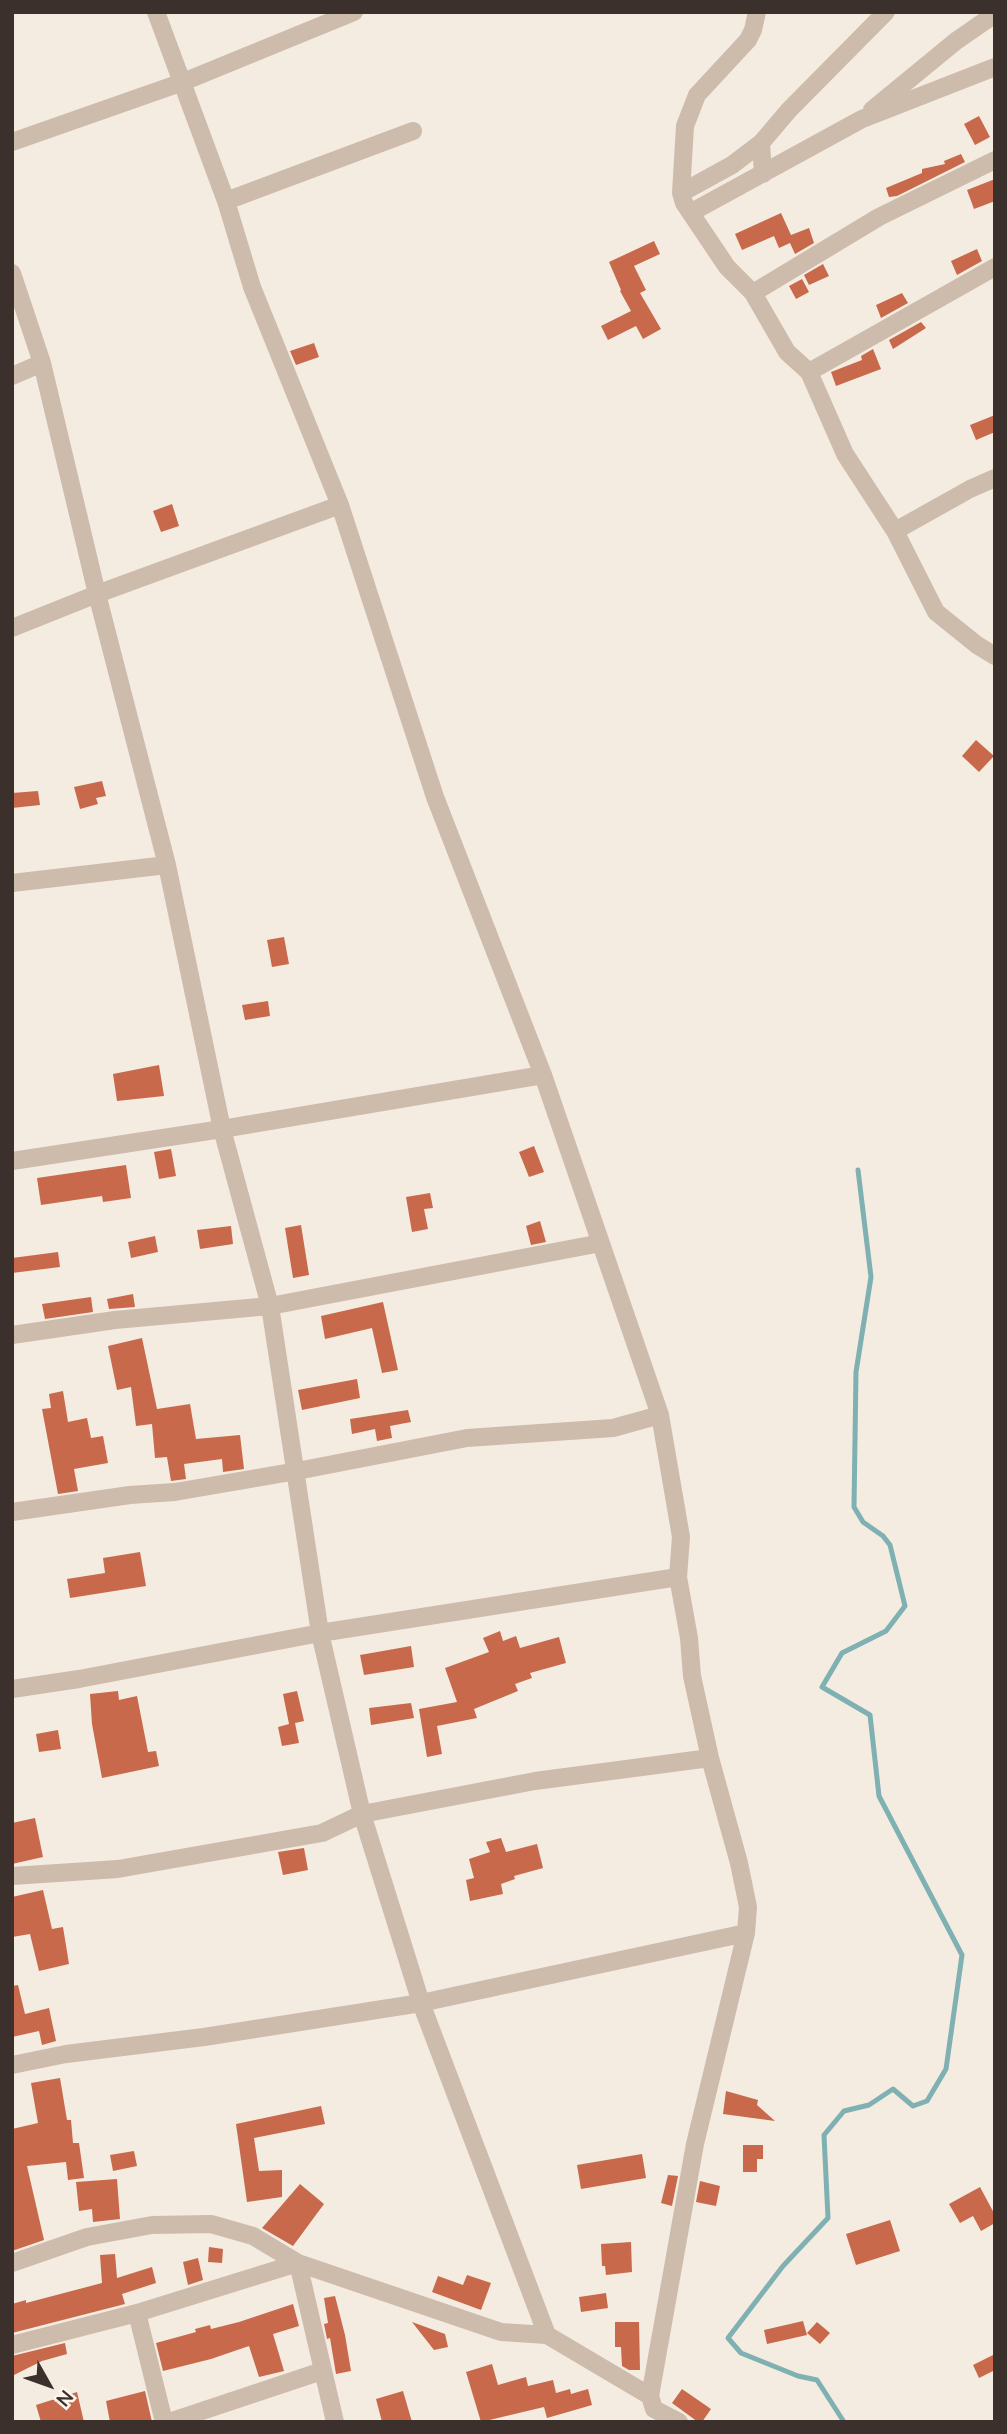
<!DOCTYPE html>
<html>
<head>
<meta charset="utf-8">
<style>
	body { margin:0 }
	#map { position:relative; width:1007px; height:2434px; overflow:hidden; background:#f4ebe1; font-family:Mulish,sans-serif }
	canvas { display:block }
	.frame { position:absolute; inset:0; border:14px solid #3b302b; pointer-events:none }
	.north { position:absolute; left:14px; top:2350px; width:70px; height:70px; -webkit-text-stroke:5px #fbf5ee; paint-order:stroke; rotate:130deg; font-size:19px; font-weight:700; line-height:28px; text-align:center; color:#3b302b }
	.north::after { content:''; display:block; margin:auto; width:24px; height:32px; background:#3b302b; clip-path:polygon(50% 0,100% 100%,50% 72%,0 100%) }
</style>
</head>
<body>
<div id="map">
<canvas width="1007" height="2434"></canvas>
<div class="frame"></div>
<div class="north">N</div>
</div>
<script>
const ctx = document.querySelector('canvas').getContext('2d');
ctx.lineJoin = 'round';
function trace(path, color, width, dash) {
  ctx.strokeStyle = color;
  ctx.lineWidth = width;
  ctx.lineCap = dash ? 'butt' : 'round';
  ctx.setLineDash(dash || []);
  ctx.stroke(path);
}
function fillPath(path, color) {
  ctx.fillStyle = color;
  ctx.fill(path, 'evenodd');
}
trace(new Path2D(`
	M844,2422l-27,-42 -19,-4 -57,-23 -13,-15 55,-72 45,-48 -4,-83 20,-24 25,-6 24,-16 20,17 14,-5 19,-32 16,-114 -83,-159 -9,-81 -48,-28 20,-34 44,-22 19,-25 -15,-61 -7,-9 -20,-14 -9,-15 2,-135 15,-95 -13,-107`), '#7fb0b2', 5);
fillPath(new Path2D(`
	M979,116l11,21 -15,8 -11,-21z
	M961,154l4,8 -68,34 -8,1 -3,-9 36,-15v-4l23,-5 -1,-3z
	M995,179v22l-21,8 -7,-19z
	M781,213l10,22 18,-7 5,15 -19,11 -5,-11 -11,5 -5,-12 -32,14 -7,-16z
	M654,241l6,13 -26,12 12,24 -6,3 21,36 -18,10 -7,-13 -28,14 -7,-14 30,-15 -11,-20 1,-1 -12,-28z
	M977,249l5,12 -25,14 -6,-14z
	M823,264l6,12 -20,9 -5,-10z
	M802,279l7,13 -13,7 -7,-13z
	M902,293l6,10 -27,15 -5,-13z
	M921,322l5,6 -33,21 -4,-9z
	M314,343l5,14 -23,8 -6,-14z
	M873,349l8,20 -45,17 -5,-14 31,-12 -1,-4z
	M995,415v17l-19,8 -6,-15z
	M172,504l7,22 -18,6 -8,-21z
	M976,740l18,16 -15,16 -17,-16z
	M102,781l4,15 -10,2 2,6 -18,5 -6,-22z
	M38,791l2,14 -28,3v-15z
	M284,937l5,27 -17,3 -5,-27z
	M268,1001l2,15 -25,4 -3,-15z
	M159,1065l5,31 -47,5 -4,-27z
	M534,1146l10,26 -15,5 -10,-25z
	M171,1149l5,27 -17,3 -5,-27z
	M126,1165l5,33 -28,4 -1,-6 -61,9 -4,-27z
	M430,1193l3,15 -9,1 4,20 -16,3 -6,-35z
	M540,1221l6,21 -15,3 -5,-19z
	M301,1225l8,50 -16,3 -8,-50z
	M231,1226l2,18 -33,5 -3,-19z
	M155,1236l3,16 -27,6 -3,-16z
	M58,1252l2,15 -48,6v-15z
	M133,1294l2,13 -26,2 -2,-10z
	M91,1297l2,15 -48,7 -3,-15z
	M383,1302l15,68 -16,3 -10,-45 -47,11 -4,-23z
	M142,1338l15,71 33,-5 6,35 44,-4 4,34 -21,3 -1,-13 -38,5 2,15 -15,2 -4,-24 -12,1 -3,-34 -16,2 -5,-39 -14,3 -9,-44z
	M357,1379l3,19 -58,12 -4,-20z
	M63,1391l5,31 19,-4 4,20 12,-2 5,27 -34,6 4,22 -20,3 -16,-85 9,-1 -2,-14z
	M408,1410l3,12 -21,4 2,12 -15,3 -2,-12 -23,5 -2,-15z
	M140,1552l6,34 -76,12 -3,-19 38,-6 -2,-15z
	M500,1631l3,10 13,-5 4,12 39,-11 7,26 -36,10 2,5 -17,6 3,7 -44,18 3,9 -40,8 5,28 -15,3 -8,-48 38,-7 -12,-34 44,-16 -6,-14z
	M411,1646l3,21 -50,8 -4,-20z
	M118,1691l1,9 18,-4 11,56 8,-1 3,15 -57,12 -10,-54 -2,-30z
	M297,1691l7,30 -9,2 4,20 -17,3 -4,-19 11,-3 -6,-30z
	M411,1703l3,15 -43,7 -2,-17z
	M58,1730l3,19 -22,3 -3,-18z
	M35,1818l8,39 -31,7v-41z
	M501,1838l5,14 31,-8 6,24 -29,8 1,3 -14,5 2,10 -33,7 -4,-21 8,-2 -5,-19 21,-7 -4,-10z
	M304,1848l4,22 -25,5 -5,-23z
	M43,1890l9,39 11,-2 6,37 -30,7 -9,-37 -18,3v-40z
	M18,1985l7,29 24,-6 7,33 -14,4 -3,-14 -27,6v-51z
	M60,2078l7,42h4l2,23h6l5,35 -16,2 -2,-18 -39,4 17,74 -32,11v-122l26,-6 -7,-40z
	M726,2091l32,9 -1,5 18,16 -52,-7z
	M321,2106l4,18 -71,14 5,33 23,-1v27l-35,5 -11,-78z
	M743,2145h20v14h-6v13h-14z
	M134,2151l3,15 -24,5 -3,-16z
	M642,2154l4,24 -65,11 -4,-24z
	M668,2175l10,1 -6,30 -11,-3z
	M117,2179l3,40 -27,3 -1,-13 -13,2 -3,-29z
	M700,2181l20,5 -4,20 -20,-4z
	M300,2184l24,20 -31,42 -31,-18z
	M980,2187l15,28v8l-14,8 -8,-15 -13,7 -11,-19z
	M890,2220l10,31 -44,14 -10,-31z
	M631,2242l1,30 -26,3 -1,-9h-3l-1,-22z
	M209,2247l14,2 -1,14 -14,-1z
	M115,2254l2,24 35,-11 4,16 -34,11 3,10 -113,29v-29l14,-4v3l76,-20 -2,-28z
	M198,2258l5,22 -15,5 -5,-23z
	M467,2275l24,8 -10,27 -49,-18 6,-16 25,9z
	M606,2293l2,15 -27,4 -2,-15z
	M335,2296l10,39 6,36 -15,3 -6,-36 -3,1 -3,-15 4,-1 -4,-25z
	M293,2304l6,22 -26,8 11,37 -25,6 -10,-31 -38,13 -48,12 -7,-28 40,-11 -1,-3 15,-4 1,4 28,-7z
	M803,2321l4,14 -40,9 -3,-14z
	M412,2322l33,12 3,13 -14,3z
	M615,2322h24l1,48h-11l-7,-4 -1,-19h-6z
	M817,2322l13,11 -10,11 -13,-11z
	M65,2343l2,11 -25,7 -28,14 -2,-19z
	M995,2354v16l-16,8 -6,-13z
	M492,2364l6,21 28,-8 2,9 25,-6 3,13 14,-4 1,5 17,-5 4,16 -45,13 -3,-11 -63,15 -15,-50z
	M682,2389l29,20 -9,13h-4l-26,-19z
	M145,2391l7,31h-42l-4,-21z
	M403,2391l9,31h-30l-6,-23z
	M77,2392l7,30h-43l-5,-17z`), '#c8694b');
trace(new Path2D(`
	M156,12l70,189 26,86 88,218 95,292 108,278 117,340 21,122 -3,40 11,61 3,38 18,82 29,105 9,44 -2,26 -51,211 -45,252
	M757,12l-4,18 -5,10 -51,55 -12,31 -4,67 3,10 43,64 26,26 34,59 22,20 36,82 50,77 41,81 41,33 18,11
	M872,110l84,-69 39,-27
	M12,142l171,-60 171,-70
	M763,174l-2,-31 28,-33 97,-98
	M681,193l51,-28 29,-22
	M226,201l187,-70
	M692,212l170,-93 133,-52
	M12,273l30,90 55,231 70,271 55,264 48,177 50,327 42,181 59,189 126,332
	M753,293l126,-76 116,-57
	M809,372l186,-105
	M12,376l30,-13
	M895,531l75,-42 25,-11
	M12,628l85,-34 243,-89
	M12,883l155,-18
	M12,1161l210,-32 321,-54
	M12,1335l103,-15 155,-14 331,-63
	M12,1512l118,-17 45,-3 122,-21 170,-33 146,-10 47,-13
	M12,1689l67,-10 241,-46 358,-56
	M12,1876l106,-7 204,-36 40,-19 173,-33 175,-23
	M12,2065l54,-11 138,-17 217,-34 325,-70
	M12,2263l75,-26 65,-12 59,-1 42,12 45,27 203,69 46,3 103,61 4,13 25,13
	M298,2263l37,159
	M137,2313l27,109
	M12,2345l125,-32 161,-50
	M169,2422l153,-51`), '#cdbbac', 18);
</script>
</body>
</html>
